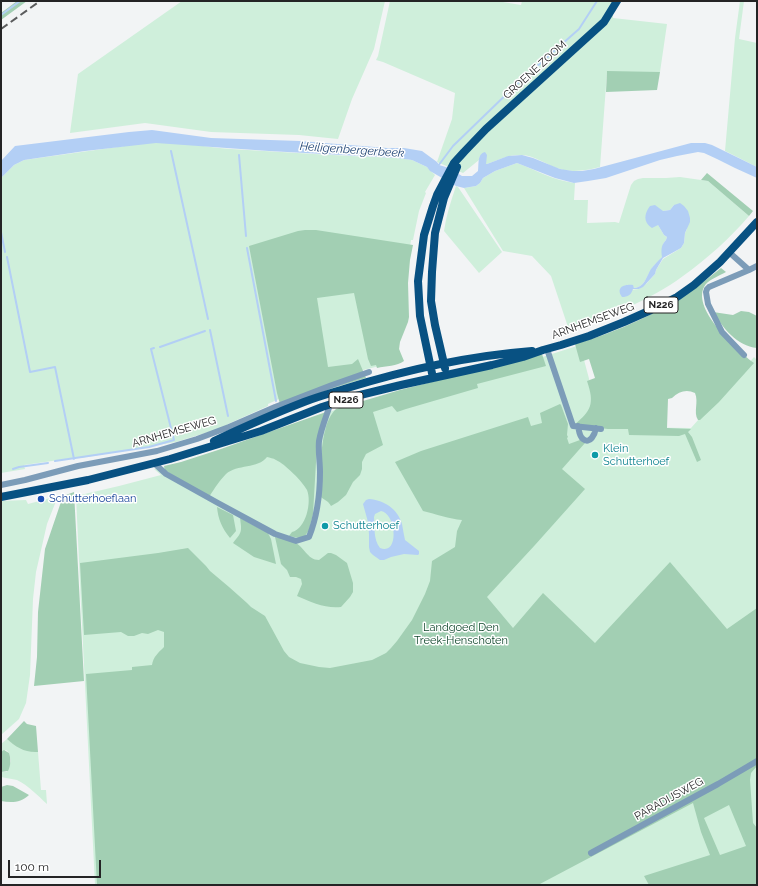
<!DOCTYPE html>
<html>
<head>
<meta charset="utf-8">
<style>
	body { margin:0 }
	#map { position:relative; width:758px; height:886px; overflow:hidden; background:#f2f4f5; font-family:Raleway,sans-serif }
	canvas { display:block }
	.frame { position:absolute; inset:0; border:2px solid #242425; pointer-events:none }
	.scale { position:absolute; left:8px; top:860px; width:93px; height:18px; box-sizing:border-box; border:2px solid #242425; border-top:0; padding-left:5px; font-size:12px; line-height:14px; white-space:nowrap; color:#242425; -webkit-text-stroke:3px #fff; paint-order:stroke }
</style>
</head>
<body>
<div id="map">
<canvas width="758" height="886"></canvas>
<div class="frame"></div>
<div class="scale">100 m</div>
</div>
<script>
const ctx = document.querySelector('canvas').getContext('2d');
ctx.lineJoin = 'round';
function fillPath(path, color) {
  ctx.fillStyle = color;
  ctx.fill(path, 'evenodd');
}
function trace(path, color, width, dash) {
  ctx.strokeStyle = color;
  ctx.lineWidth = width;
  ctx.lineCap = dash ? 'butt' : 'round';
  ctx.setLineDash(dash || []);
  ctx.stroke(path);
}
function write(font, color, halo, rows, align = 'center') {
  ctx.font = font + ' Raleway,sans-serif';
  ctx.lineWidth = 3;
  ctx.setLineDash([]);
  ctx.textBaseline = 'middle';
  ctx.strokeStyle = halo;
  ctx.fillStyle = color;
  for (const [text, x, y, turn = 0] of rows) {
    ctx.save();
    ctx.translate(x, y);
    ctx.rotate((+turn || 0) * Math.PI / 180);
    ctx.textAlign = isNaN(turn) ? turn : align;
    if (halo) ctx.strokeText(text, 0, 0);
    ctx.fillText(text, 0, 0);
    ctx.restore();
  }
}
fillPath(new Path2D(`
	M182,1h203l-11,48 -22,50 -14,40 -39,-4 -88,-3 -66,-9 -75,10 8,-59z
	M390,1h107l24,4 1,-4h91v17l54,6 -7,48h-53l-7,95c-12,3 -27,6 -40,2 -12,-3 -27,-15 -40,-14 -12,0 -22,5 -33,9h-1v-7l-6,-1 -1,4 -16,13 -26,-11 15,-43 3,-26 -72,-31 -7,-2 2,-4z
	M740,1h4l-5,38 18,4v124l-32,-16 10,-113z
	M146,143c28,-2 57,4 85,6 55,3 111,7 166,9l15,2 15,7 8,8 -10,17 1,1 -7,18 -6,29h-2l-3,20 -12,36 4,65c-45,10 -90,23 -132,43v2l-40,18v2l-52,16 -95,16 -1,-1 -56,8 1,4 -24,4v-295l13,-13 10,-5z
	M517,163c19,7 38,18 58,20l-1,17h14l-1,23 28,-1 4,1 12,-38 3,-4 4,-2 5,-1h23l14,-1 28,4 41,35c-19,22 -42,43 -66,60 -32,24 -76,41 -114,54l-18,-54 -19,-20 -29,-5 -39,-63 12,-2 4,-3 3,-5 12,-7zM674,205l13,24 -2,4 -1,10 -3,5 -18,11 -7,11 -1,4 -8,9 -8,6 -19,2 1,-3 6,-3h5l2,3c11,-1 12,-11 17,-18 2,-5 8,-8 11,-13 1,-3 1,-9 1,-13l3,-4 1,-3 -3,-2 -6,-10 5,-14 7,-1z
	M456,186l2,1 44,65 -23,21 -35,-42c2,-15 7,-30 12,-45z
	M580,345l22,82 89,1 63,-71 3,3v525h-662l-14,-280 -5,-109 43,-10 42,-11 -7,-6 23,-4 13,-4 159,-56 184,-45z
	M58,496l-11,28 -11,48 -3,27 -3,76 -4,28 -7,16 -18,16v-234l25,-1 2,4z
	M7,739c7,6 22,13 31,13l3,38h5l1,14c-9,-8 -19,-19 -30,-24 -5,-1 -11,-2 -16,-3v-5h6l4,-11 -2,-8 -3,-3 -5,2v-8z`), '#cfefdb');
fillPath(new Path2D(`
	M17,1h10l-26,19v-7z
	M607,71l53,1 -3,18 -51,2z
	M707,173l46,38 -4,5 -41,-35 -7,-1z
	M305,230h11l97,15 -3,15 -2,23 1,34 -1,5 -8,20 -1,7 5,12c-7,5 -18,5 -27,7l-1,-3 -5,1 -3,-7 -14,-66 -37,5 11,69 24,-3 6,-5 8,19 -33,10 -52,20 -4,-15 -28,-147 49,-15z
	M721,268l5,4c-7,4 -19,8 -22,15 -12,23 34,64 50,76l-35,39 -19,18h-2c-5,-8 1,-18 -3,-27 -8,-4 -16,-2 -23,5l-4,1 -1,29 24,1 -3,3 4,5 9,23 -4,2 -12,-28 -6,2 -50,-1 -1,-6h-20l-34,-4c17,-14 21,-21 13,-44l8,-3 -6,-19 -9,3 -5,-18c53,-15 103,-40 146,-76z
	M741,311l8,1 8,4v32c-20,-2 -34,-20 -44,-36l20,3z
	M542,354l4,12 -69,18 1,4 -72,21 -9,3 -5,-6 -19,6 10,33 -17,9 -4,8v7l-2,6 -7,7 -7,13 -8,7 -7,4c-3,-6 -9,-7 -11,-10 -3,-6 2,-57 5,-65 2,-9 5,-16 11,-22l64,-19z
	M560,404l1,1 7,19 -1,11 1,2 -1,1 2,6 11,-4 5,3 -23,26 23,20 -50,56 -48,52 26,31 30,-35 52,50 75,-81 57,67 30,-21v158l-6,7 -1,7 3,43 4,5v57h-108l-5,-9 66,-21 -9,-23 -8,-29 -155,82h-441l-11,-211 46,-4v-3l20,-2c1,-8 7,-13 12,-18v-15l-6,-2 -10,4 -6,-1 -8,3h-6l-7,-4 -37,3 -4,-72 78,-10 30,-5 18,18 4,5 19,16 18,16 4,4 14,9 19,35 5,6 11,6 19,4 11,1 42,-8 14,-7 5,-5 6,-7 15,-21 13,-26 5,-13 2,-20 23,-14 2,-16 5,-11c-13,-1 -26,-6 -39,-9l-28,-49 26,-11 107,-34 3,9 11,-3 -2,-10zM729,805l17,41 -26,9 -16,-37z
	M326,412l-9,33 -4,69 -4,16 -4,6 -6,2 -10,-2 3,-4c14,-3 20,-30 15,-42 -5,-9 -22,-26 -31,-30 -3,-2 -6,-2 -9,-3 -9,12 -30,7 -41,17 -6,6 -12,15 -17,23l-23,-13 -21,-14 -1,-4 17,-4 37,-12z
	M74,492l10,189 -50,5 3,-29 1,-45 7,-63 18,-53z
	M217,507l16,8 3,16 -6,7c-8,-10 -12,-19 -13,-31z
	M240,518l28,15 3,6 5,25 -22,-7 -21,-14c9,-11 9,-11 7,-25z
	M275,537c6,1 14,2 19,5 10,4 13,18 25,18l9,-7h3l5,2 11,8 6,20v9l-3,5 -9,10c-15,2 -30,-5 -44,-11l5,-12 -1,-5 -5,-2h-6l-3,-7 -6,-6z
	M24,721l3,3 9,2 2,26c-13,1 -22,-5 -31,-13z
	M4,750l5,3c2,6 2,12 -1,18l-7,1v-20z
	M7,785l6,1 16,9c-8,8 -18,8 -28,6v-14z`), '#a2cfb3');
fillPath(new Path2D(`
	M152,130l59,8 89,3 87,7h17l18,3 15,11 2,3 10,3 13,8h10l6,-5c1,-7 -1,-17 7,-19l2,3 -1,9h1l21,-8 14,-1 11,3 27,11 13,2h9l12,-2 97,-26h14l7,2 45,22v11l-22,-10 -18,-9 -13,-6 -6,-1 -21,4 -17,4 -54,18 -18,3 -14,2 -19,-5 -38,-15 -22,8 -12,7 -3,5 -4,3 -12,2 -8,-2 -26,-15 -3,-4 -15,-7 -15,-2 -128,-7 -113,-8 -71,8 -61,9 -10,5 -13,13v-17l14,-15 114,-14z
	M680,203l4,3 4,5 2,7v4l-5,11 -1,10 -3,5 -18,10 -7,12 -1,4 -12,13 -4,2h-6c-2,6 -5,8 -11,8 -7,-10 3,-13 11,-12l1,3c11,-1 12,-11 17,-19 3,-4 7,-8 11,-12 -1,-7 -1,-12 4,-17l1,-3 -3,-2 -6,-10 -6,3c-9,-6 -8,-14 -2,-22l5,-1 8,6 7,-1 4,-5z
	M369,499c15,1 29,10 33,25 1,6 2,11 3,16l14,11v3l-1,1 -14,-1 -13,3 -7,3h-4l-7,-5 -3,-3 -1,-5v-13l-1,-12 -5,-18 3,-4zM381,511c15,2 19,45 -1,37 -7,-9 -5,-21 -6,-31l1,-3z`), '#b3cff5');
trace(new Path2D(`
	M1,15l19,-14
	M171,151l37,168
	M239,155l7,81
	M438,166l15,-20 64,-62 62,-55 18,-28
	M1,232l4,20
	M247,248l29,153
	M7,257l23,115 25,-5 19,92
	M210,330l18,86
	M160,347l45,-16
	M55,461l94,-14 25,-7 -23,-91 3,-1
	M13,469l6,-2 29,-4`), '#b3cff5', 2);
trace(new Path2D(`
	M730,253l19,17 8,-4
	M547,349l26,77 28,3
	M744,355l-22,-23 -14,-28 -2,-12 1,-3 2,-2 40,-17
	M578,426c1,4 1,10 5,13 7,6 12,-5 13,-11
	M154,463l12,11 52,29 57,31 21,7 13,-4c8,-20 11,-43 11,-65 0,-10 -2,-21 -1,-31 2,-12 7,-24 11,-36
	M1,485l24,-5 53,-14 79,-15 40,-12 32,-12 46,-20 57,-22 37,-13
	M591,853l127,-69 39,-23`), '#7c9cb8', 6);
trace(new Path2D(`
	M445,368l-10,-43 -4,-24 1,-29 3,-39 9,-35 13,-31
	M433,378l-13,-62 -2,-35 6,-46 9,-29 4,-11 17,-32 10,-11 22,-23 118,-107 13,-21
	M214,441c30,-14 59,-27 90,-39 13,-5 27,-9 40,-13 61,-19 124,-33 188,-38
	M1,497l87,-17 82,-21 91,-28 61,-24 34,-11 45,-11 91,-20 31,-8 20,-7 18,-5 28,-9 35,-14 27,-12 26,-13 17,-12 26,-23 37,-40`), '#085182', 8);
trace(new Path2D(`
	M1,29l39,-28`), '#5b5c5d', 2, [8, 4]);
for (const [x, y, r, color] of [
	[595,455,4,"#0f9aa8"],
	[41,499,4,"#1a4fb4"],
	[325,526,4,"#0f9aa8"]
]) {
  const dot = new Path2D();
  dot.arc(x, y, r, 0, 2 * Math.PI);
  ctx.fillStyle = color;
  ctx.fill(dot);
  trace(dot, '#fff', 1.5);
}
for (const [x, y, w] of [
	[661,305,34],
	[346,400,34]
]) {
  const box = new Path2D();
  box.roundRect(x - w / 2, y - 8, w, 16, 3);
  ctx.fillStyle = '#fff';
  ctx.fill(box);
  trace(box, '#242425', 1);
}
write('bold 10px', '#242425', null, [
	["N226",661,305],
	["N226",346,400]
]);
write('11px', '#242425', '#fff', [
	["GROENE ZOOM",535,70,-42],
	["ARNHEMSEWEG",593,321,-20],
	["ARNHEMSEWEG",174,432,-16],
	["PARADIJSWEG",669,799,-29]
]);
write('11px', '#0d838f', '#fff', [
	["Klein",603,449],
	["Schutterhoef",603,462],
	["Schutterhoef",333,526]
], 'left');
write('11px', '#164399', '#fff', [
	["Schutterhoeflaan",49,499]
], 'left');
write('11px', '#0f462b', '#fff', [
	["Landgoed Den",461,628],
	["Treek-Henschoten",461,641]
]);
write('italic 12px', '#214575', '#fff', [
	["Heiligenbergerbeek",352,150,4]
]);
</script>
</body>
</html>
